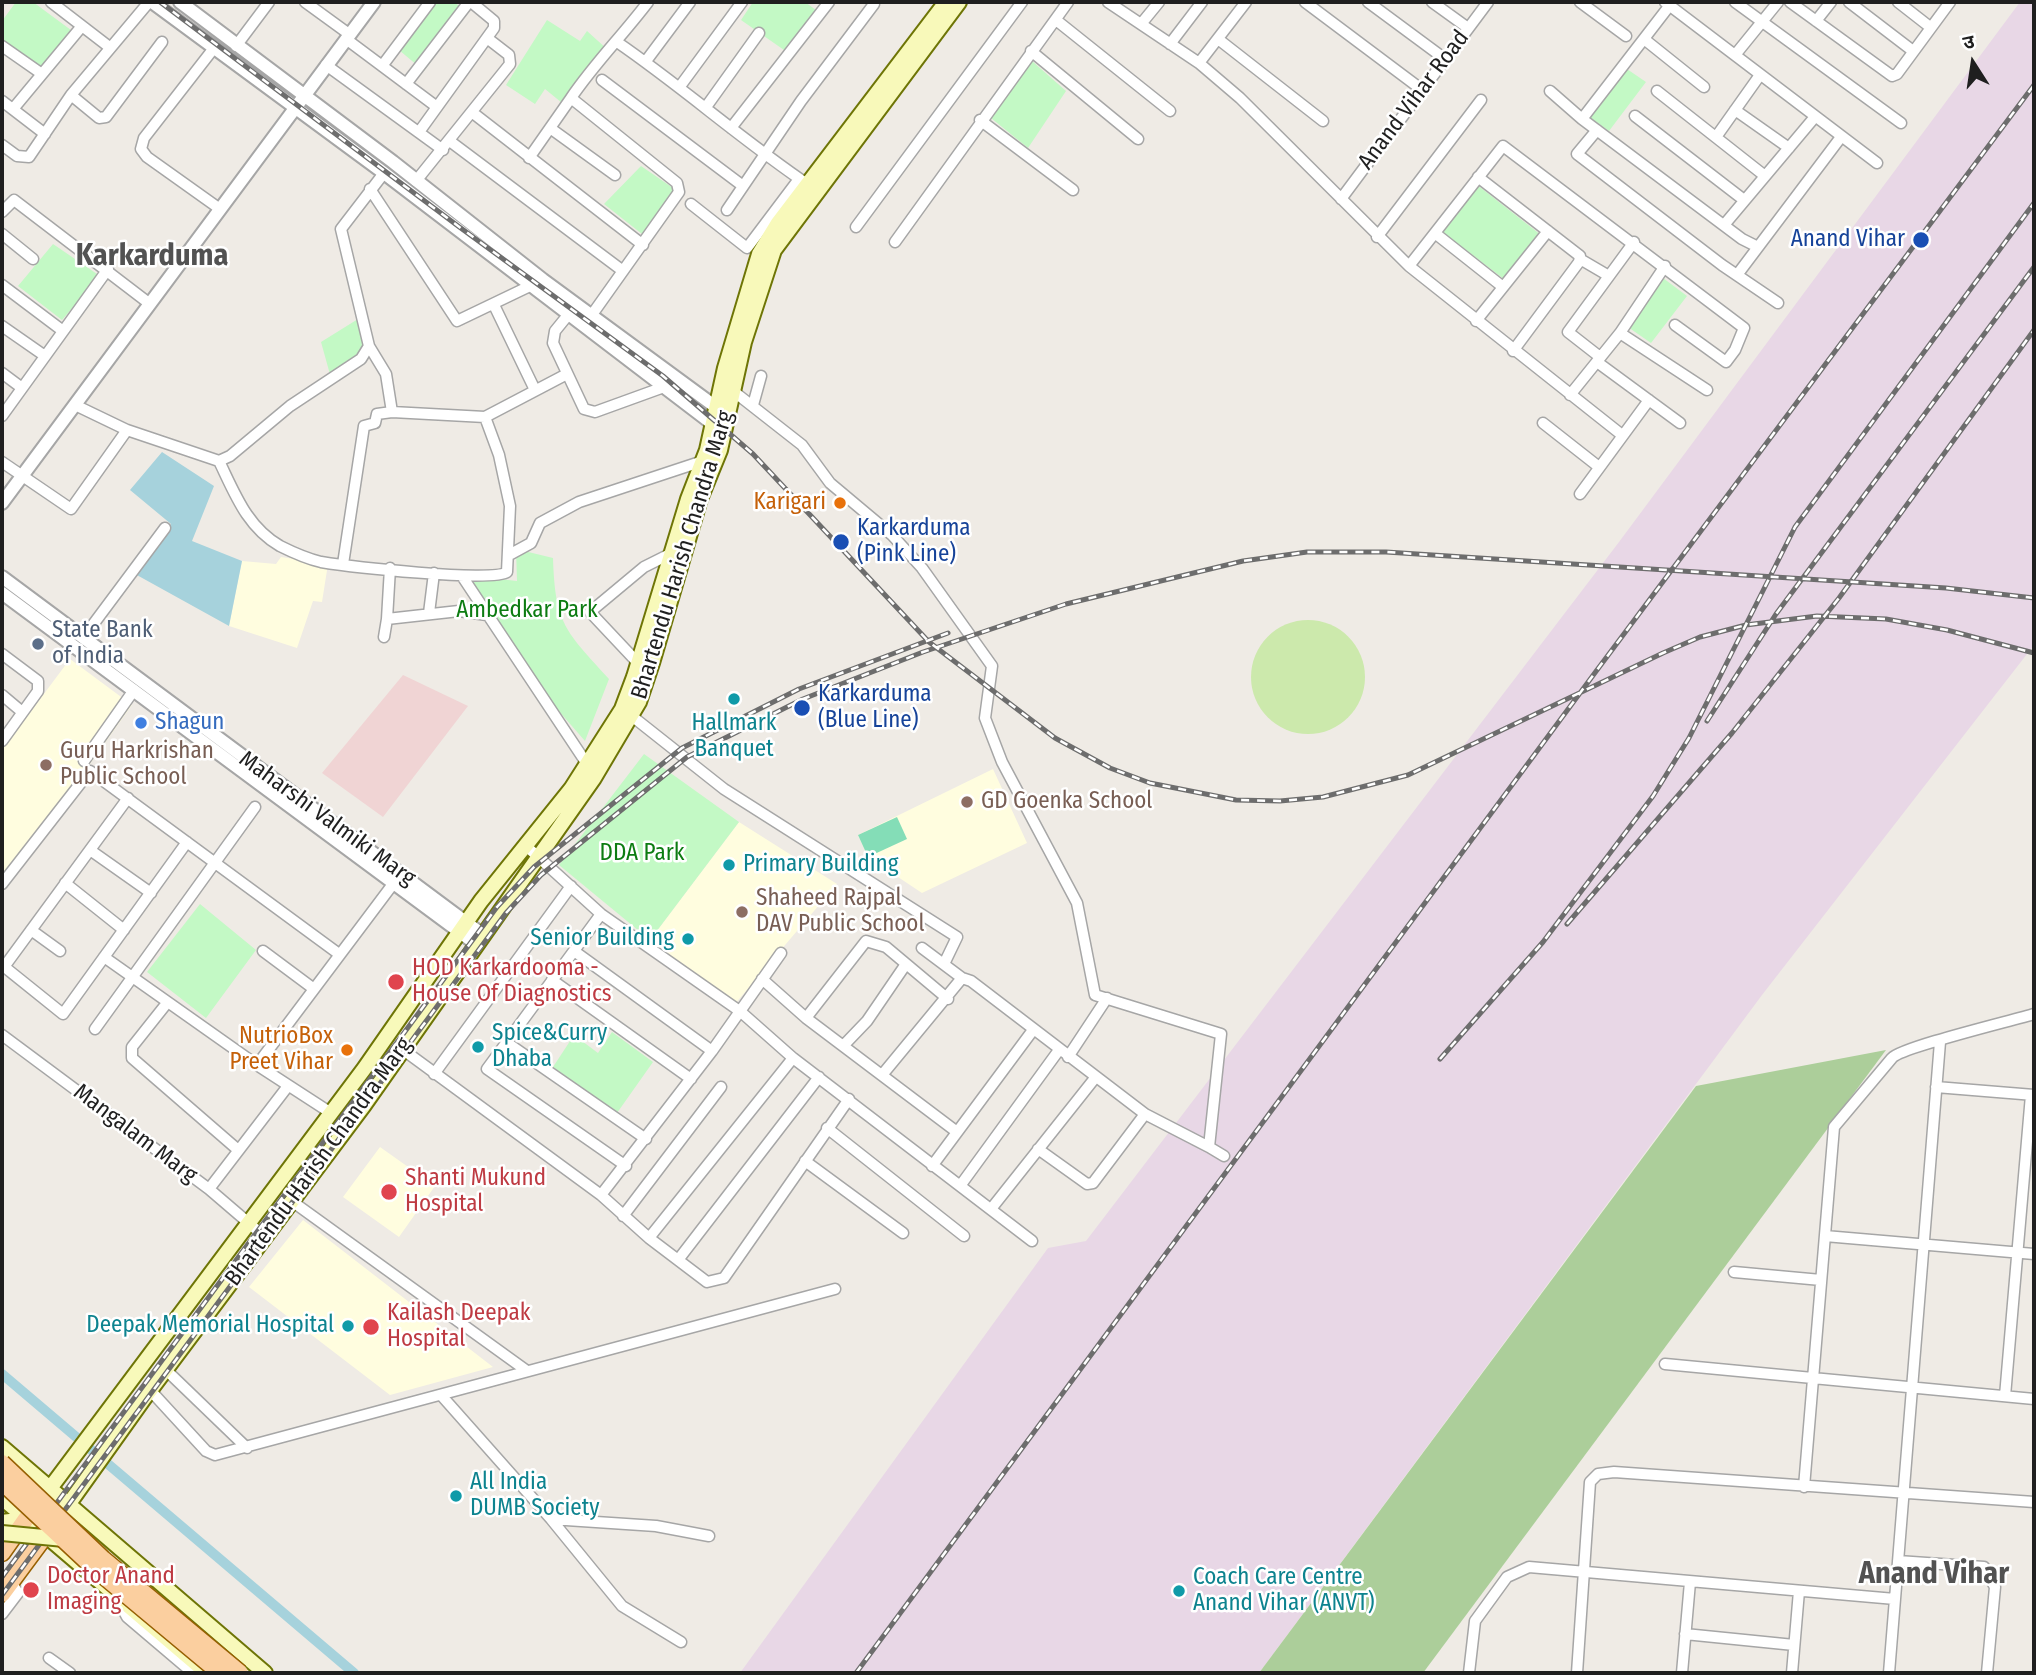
<!DOCTYPE html>
<html>
<head>
<meta charset="utf-8">
<style>
	body { margin:0 }
	#map { position:relative; width:2036px; height:1675px; overflow:hidden; background:#efebe5; font-family:"Fira Sans Condensed","Noto Sans Devanagari",sans-serif }
	canvas { display:block }
	.frame { position:absolute; inset:0; border:4px solid #1f1f1f; pointer-events:none }
	.north { position:absolute; left:1938px; top:28px; width:70px; height:70px; -webkit-text-stroke:5px #fff; paint-order:stroke; rotate:348deg; font-size:19px; font-weight:700; line-height:28px; text-align:center; color:#1f1f1f }
	.north::after { content:''; display:block; margin:auto; width:24px; height:32px; background:#1f1f1f; clip-path:polygon(50% 0,100% 100%,50% 72%,0 100%) }
</style>
</head>
<body>
<div id="map">
<canvas width="2036" height="1675"></canvas>
<div class="frame"></div>
<div class="north">उ</div>
</div>
<script>
const ctx = document.querySelector('canvas').getContext('2d');
ctx.lineJoin = 'round';
function fillPath(path, color) {
  ctx.fillStyle = color;
  ctx.fill(path, 'evenodd');
}
function trace(path, color, width, dash) {
  ctx.strokeStyle = color;
  ctx.lineWidth = width;
  ctx.lineCap = dash ? 'butt' : 'round';
  ctx.setLineDash(dash || []);
  ctx.stroke(path);
}
function write(font, color, halo, rows, align = 'center') {
  ctx.font = font + ' "Fira Sans Condensed",sans-serif';
  ctx.lineWidth = 5;
  ctx.setLineDash([]);
  ctx.textBaseline = 'middle';
  ctx.strokeStyle = halo;
  ctx.fillStyle = color;
  for (const [text, x, y, turn = 0] of rows) {
    ctx.save();
    ctx.translate(x, y);
    ctx.rotate((+turn || 0) * Math.PI / 180);
    ctx.textAlign = isNaN(turn) ? turn : align;
    if (halo) ctx.strokeText(text, 0, 0);
    ctx.fillText(text, 0, 0);
    ctx.restore();
  }
}
fillPath(new Path2D(`
	M403,675l65,31 -85,111 -61,-44z`), '#f0d4d4');
fillPath(new Path2D(`
	M2020,2h14v643l-272,350 -503,678h-519l308,-425 38,-7 533,-699z`), '#e8d7e6');
fillPath(new Path2D(`
	M281,557l47,7 -6,38 -9,-1 -16,47 -68,-22 13,-65 34,3z
	M70,659l62,46 -130,183v-138z
	M993,769l34,74 -105,50 -54,-36 -10,-22z
	M739,822l98,62 -103,121 -84,-65z
	M380,1147l55,39 -36,51 -56,-40z
	M303,1220l190,147 -103,28 -141,-108z`), '#fffddf');
fillPath(new Path2D(`
	M1251 677a57 57 0 1 1 114 0a57 57 0 1 1-114 0Z`), '#cce9ac');
fillPath(new Path2D(`
	M1886,1050l-463,623h-164l437,-587z`), '#acce9a');
fillPath(new Path2D(`
	M16,2h17l42,31 -33,40 -40,-30v-22z
	M433,2h21l13,10 -43,59 -25,-21z
	M753,2h52l11,8 -32,40 -43,-30z
	M547,20l33,21 7,-10 21,19 -41,57 -22,-18 -10,15 -29,-19z
	M1032,61l34,30 -38,57 -37,-30z
	M1624,67l22,15 -37,49 -21,-15z
	M641,166l35,24 -34,44 -38,-30z
	M1476,184l65,51 -36,45 -65,-50z
	M53,244l47,32 -38,44 -44,-34z
	M1663,278l24,18 -36,47 -26,-18z
	M358,319l11,38 -38,21 -10,-36z
	M516,549l37,9c2,67 13,73 56,121l-24,62 -28,-32 -86,-129 2,-4 44,5z
	M644,754l95,68 -89,118 -91,-75z
	M200,904l56,46 -50,68 -59,-46z
	M612,1032l41,30 -36,51 -64,-46 21,-32 24,18z`), '#c3f9c5');
fillPath(new Path2D(`
	M897,817l10,22 -39,18 -10,-22z`), '#84ddb7');
fillPath(new Path2D(`
	M162,452l52,34 -22,55 50,20 -13,65 -94,-52 36,-50 -41,-34z`), '#a6d2dc');
trace(new Path2D(`
	M2,1374l352,299`), '#a6d2dc', 10);
const minor = new Path2D(`
	M51,2l57,44
	M305,2l44,32
	M1108,2l91,61 41,35 169,168
	M1305,2l116,87
	M1368,2l77,57
	M1432,2l36,26
	M1580,2l46,34
	M1665,2l212,161
	M1735,2l166,121
	M1790,2l102,74 5,-2 53,-72
	M1849,2l64,49
	M1898,2l32,25
	M1056,20l114,91
	M1816,21l15,-19
	M1141,24l18,-22
	M346,39l91,68
	M1218,39l105,82
	M1644,39l60,48
	M617,42c67,46 126,99 193,144
	M1170,44l32,-42
	M2,46l40,28
	M236,46l33,-44
	M214,48l-70,90 -3,11 6,8 73,52
	M1031,51l107,88
	M1735,55l43,-53
	M646,61l44,-59
	M1199,63l47,-61
	M326,65l117,85
	M382,66l48,-64
	M602,80l141,106
	M406,84l63,-82
	M681,85l61,-83
	M1550,91l32,28 160,120 16,8
	M1657,91l108,85
	M71,95l28,23 7,-1 56,-75
	M571,98c23,-34 52,-63 77,-96
	M2,101l43,33
	M706,107l53,-74
	M13,109l69,-83
	M1735,110l54,38
	M473,113l170,132
	M1635,116l109,84
	M1582,119l88,-114
	M980,120l93,70
	M550,128l65,47
	M731,128l98,-126
	M1597,130l-20,24 145,111 56,38
	M419,132l75,-104v-7l-23,-19
	M1716,137l44,-62
	M451,142l172,129
	M2,145l15,11 12,1 42,-62 78,-93
	M529,158l42,-60 106,85 2,9 -88,124
	M1478,177l102,79 -1,6 -66,89
	M416,181l94,-117 -1,-9 -22,-17
	M370,189l87,132 73,-35
	M1341,199l147,-197
	M691,204l56,44 52,-69
	M727,210l74,-109 73,-97
	M2,212l12,-12 136,104
	M1724,225l90,-107
	M856,227l166,-225
	M2,234l31,25
	M1436,234l67,53
	M1377,237l104,-137
	M895,242l173,-240
	M1580,259l29,17
	M1737,275l104,-138
	M2,285l61,46
	M494,305l41,85
	M568,315l-13,16 -2,12 31,66 11,3 69,-25
	M1476,321l72,-90
	M2,326l43,30
	M1620,333l87,57
	M369,346l17,28 6,38
	M1600,357l-32,-25 66,-90
	M1597,362l83,61
	M2,373l20,15
	M728,387l74,58 28,38 62,52 30,33 70,98 -7,52 17,44 75,141 18,92 126,39 -12,113 15,9
	M1570,395l50,-62 45,-67
	M75,405l52,25 92,31 11,-5 60,-50 71,-47 8,-13 -28,-117 43,-56
	M753,405l8,-29
	M2,416l106,-147
	M1543,423l56,44
	M1622,435l-213,-169 94,-120 241,182 -9,22 -9,12 -51,-37
	M219,461c16,33 28,66 61,85 12,6 28,13 41,16 25,4 172,21 186,10l3,-66 -11,-51 -14,-38 82,-43
	M2,462l69,47 56,-79
	M1580,494l69,-94
	M509,555l22,-12 9,-20 39,-21 124,-41
	M343,564l21,-138 11,-3 2,-9 15,-2 93,5
	M390,568l-3,51 72,-8 28,4
	M462,576l125,188
	M429,613l5,-40
	M384,637l3,-18
	M83,638l82,-110
	M2,654l36,27v10l-36,50
	M638,663l-48,-51 54,-45 28,-14
	M2,695l19,16
	M628,713l96,76 233,148 -13,27
	M84,761l50,-71
	M525,845l76,69 140,98 52,46 239,183
	M90,850l61,43
	M65,883l59,47
	M2,884l88,-113 249,183
	M601,914l-114,155 139,97
	M31,930l29,21
	M922,948l40,30
	M263,951l51,38
	M574,951l138,100
	M104,957l153,108 74,48
	M2,965l61,49 124,-172
	M4,967l124,-169
	M762,979l44,39 151,114
	M552,980l139,99
	M167,1003l-35,44v11l105,91
	M806,1018l60,-77 20,6 62,52
	M95,1029l160,-222
	M2,1035l207,154 56,48
	M506,1042l140,97
	M843,1046l24,-25 39,-57
	M402,1049l199,146 48,43 58,44 17,-4 125,-179
	M1068,1057l39,-59
	M257,1065l136,-181
	M434,1074l137,-188
	M882,1075l80,-97 9,3 174,133 64,33
	M1936,1087l98,8
	M827,1128l137,108
	M1038,1149l49,35 6,-1 52,-69
	M805,1161l98,72
	M932,1166l101,-136
	M960,1186l99,-136
	M209,1189l79,-103
	M601,1195l111,-144 69,-98
	M293,1202l234,169
	M991,1209l104,-131
	M623,1216l98,-129
	M1825,1236l209,18
	M649,1238l144,-180
	M678,1260l141,-183
	M1734,1272l87,8
	M1665,1364l369,35
	M165,1369l82,79
	M150,1390l56,61 9,4 620,-166
	M441,1395l110,124 71,87 59,36
	M2005,1396l26,-301
	M1804,1487l30,-360 58,-69c10,-11 119,-37 142,-44
	M551,1519l105,7 53,10
	M1898,1561l86,6 11,20 -8,86
	M119,1602l8,15 66,56
	M2,1614l16,-21 -7,-11
	M1685,1634l109,11
	M49,1658l21,15
	M1469,1673l6,-52 32,-44 22,-10 366,32
	M1577,1673l13,-191 8,-8 16,-2 420,30
	M1682,1673l8,-91
	M1792,1673l7,-82
	M1889,1673l51,-631`);
const tertiary = new Path2D(`
	M152,2l232,171 334,255
	M180,2l213,160 150,118 181,133
	M2,503l372,-501
	M2,577l481,358
	M2,593l474,351`);
const secondary = new Path2D(`
	M2,1447l263,226
	M2,1498l205,175
	M36,1507l328,-438 117,-168 90,-112 51,-80 12,-32 54,-178 19,-49 18,-82 34,-114 19,-31 168,-221
	M2,1522l24,-3
	M53,1526l92,-129 219,-292 230,-327 45,-76 13,-39 48,-164 20,-49 24,-108 30,-92 185,-248`);
const primary = new Path2D(`
	M2,1553l24,-34
	M2,1594l43,-58`);
trace(minor, '#a6a6a6', 13);
trace(tertiary, '#a6a6a6', 16);
trace(secondary, '#6e7506', 18);
trace(primary, '#976002', 19);
trace(minor, '#fff', 10);
trace(tertiary, '#fff', 12);
trace(secondary, '#f8f9ba', 14);
trace(primary, '#fbcf9f', 16);
const rail = new Path2D(`
	M160,2l298,224 205,150 90,78 176,188 126,96 55,30 40,15 86,17 44,1 43,-4 85,-22 255,-122 37,-16 46,-12 71,-9 69,3 61,11 87,23
	M1707,721l69,-107 258,-347
	M1567,924l165,-191 107,-135 195,-268
	M1440,1059l103,-117 110,-146 36,-58 106,-211 239,-324
	M2,1577l495,-670 37,-40 148,-119 117,-59 149,-56
	M2,1595l504,-682 35,-38 146,-118 116,-58 120,-47 143,-48 177,-43 64,-9h79l560,36 88,10
	M856,1673l741,-1003 437,-585`);
trace(rail, '#6d6d6d', 5);
trace(rail, '#fff', 2.5, [8]);
const secondaryBridge = new Path2D(`
	M2,1533l62,6`);
const primaryBridge = new Path2D(`
	M2,1463l101,96 137,114
	M2,1482l92,86 126,105`);
trace(secondaryBridge, '#6e7506', 18, []);
trace(primaryBridge, '#976002', 19, []);
trace(secondaryBridge, '#f8f9ba', 14);
trace(primaryBridge, '#fbcf9f', 16);
for (const [x, y, r, color] of [
	[1921,240,9,"#1a4fb4"],
	[840,503,7,"#e8710a"],
	[841,542,9,"#1a4fb4"],
	[38,644,7,"#5c6f8a"],
	[734,699,7,"#0f9aa8"],
	[802,708,9,"#1a4fb4"],
	[141,723,7,"#3f7fe0"],
	[46,765,7,"#8d6e63"],
	[967,802,7,"#8d6e63"],
	[729,865,7,"#0f9aa8"],
	[742,912,7,"#8d6e63"],
	[688,939,7,"#0f9aa8"],
	[396,982,9,"#e0444e"],
	[478,1047,7,"#0f9aa8"],
	[347,1050,7,"#e8710a"],
	[389,1192,9,"#e0444e"],
	[348,1326,7,"#0f9aa8"],
	[371,1327,9,"#e0444e"],
	[456,1496,7,"#0f9aa8"],
	[31,1590,9,"#e0444e"],
	[1179,1591,7,"#0f9aa8"]
]) {
  const dot = new Path2D();
  dot.arc(x, y, r, 0, 2 * Math.PI);
  ctx.fillStyle = color;
  ctx.fill(dot);
  trace(dot, '#fff', 2.5);
}
write('23px', '#1f1f1f', '#fff', [
	["Anand Vihar Road",1414,100,-53],
	["Bhartendu Harish Chandra Marg",683,555,-73],
	["Maharshi Valmiki Marg",327,819,36],
	["Mangalam Marg",135,1134,37],
	["Bhartendu Harish Chandra Marg",319,1162,-54]
]);
write('23px', '#164399', '#fff', [
	["Anand Vihar",1905,240,"right"],
	["Karkarduma",857,529],
	["(Pink Line)",857,555],
	["Karkarduma",818,695],
	["(Blue Line)",818,721]
], 'left');
write('23px', '#c56008', '#fff', [
	["Karigari",826,503],
	["NutrioBox",333,1037],
	["Preet Vihar",333,1063]
], 'right');
write('23px', '#0d7c12', '#fff', [
	["Ambedkar Park",527,611],
	["DDA Park",642,854]
]);
write('23px', '#4e5e75', '#fff', [
	["State Bank",52,631],
	["of India",52,657]
], 'left');
write('23px', '#366cbe', '#fff', [
	["Shagun",155,723]
], 'left');
write('23px', '#0d838f', '#fff', [
	["Hallmark",734,724,"center"],
	["Banquet",734,750,"center"],
	["Primary Building",743,865],
	["Senior Building",674,939,"right"],
	["Spice&Curry",492,1034],
	["Dhaba",492,1060],
	["Deepak Memorial Hospital",334,1326,"right"],
	["All India",470,1483],
	["DUMB Society",470,1509],
	["Coach Care Centre",1193,1578],
	["Anand Vihar (ANVT)",1193,1604]
], 'left');
write('23px', '#785e54', '#fff', [
	["Guru Harkrishan",60,752],
	["Public School",60,778],
	["GD Goenka School",981,802],
	["Shaheed Rajpal",756,899],
	["DAV Public School",756,925]
], 'left');
write('23px', '#be3a42', '#fff', [
	["HOD Karkardooma -",412,969],
	["House Of Diagnostics",412,995],
	["Shanti Mukund",405,1179],
	["Hospital",405,1205],
	["Kailash Deepak",387,1314],
	["Hospital",387,1340],
	["Doctor Anand",47,1577],
	["Imaging",47,1603]
], 'left');
write('bold 30px', '#525252', '#fff', [
	["Karkarduma",152,257],
	["Anand Vihar",1934,1575]
]);
</script>
</body>
</html>
